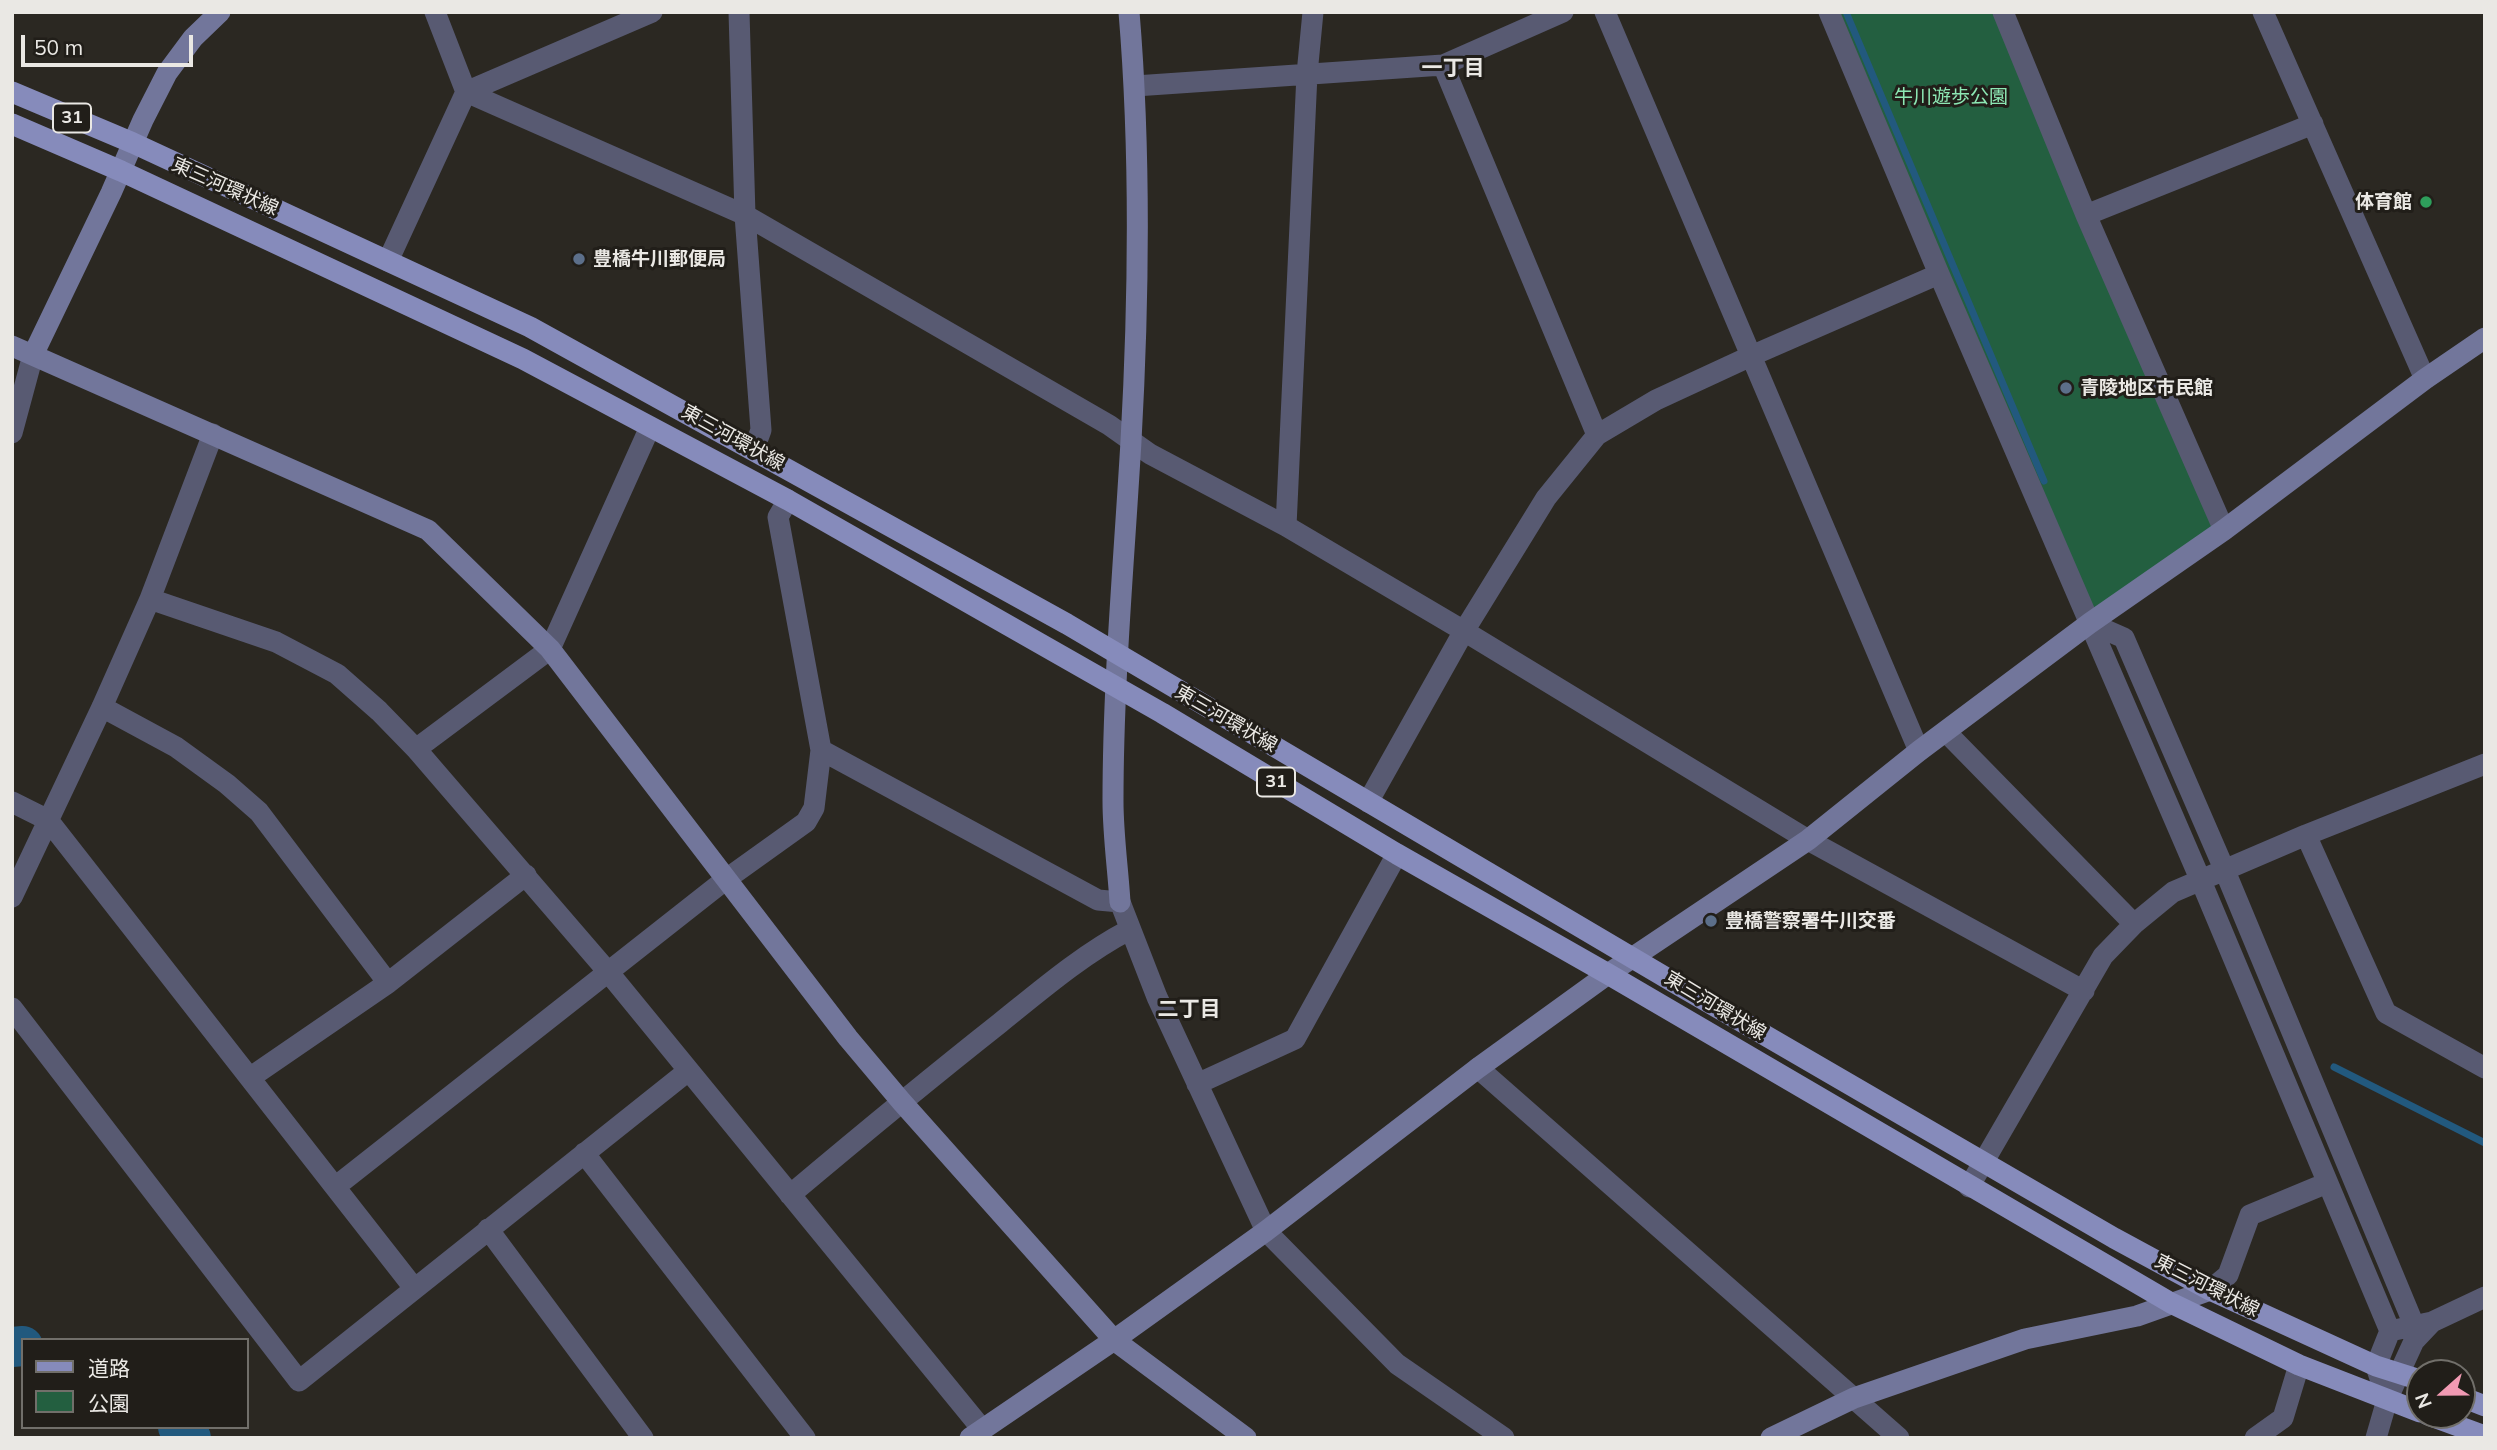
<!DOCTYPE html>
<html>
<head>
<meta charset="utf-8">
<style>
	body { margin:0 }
	#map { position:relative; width:2497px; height:1450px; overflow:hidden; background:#2b2822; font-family:Mulish,"Noto Sans JP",sans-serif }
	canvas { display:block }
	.frame { position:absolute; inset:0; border:14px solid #eae8e4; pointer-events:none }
	.legend { position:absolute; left:21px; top:1338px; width:228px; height:91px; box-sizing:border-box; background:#211e19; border:2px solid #716f6a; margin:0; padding:9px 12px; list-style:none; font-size:21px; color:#eae8e4 }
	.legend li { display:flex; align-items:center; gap:14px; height:35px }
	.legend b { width:35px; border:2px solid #716f6a }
	.north { position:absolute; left:2406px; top:1359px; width:70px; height:70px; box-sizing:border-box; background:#211e19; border:2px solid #716f6a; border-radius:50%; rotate:249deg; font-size:19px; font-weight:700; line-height:28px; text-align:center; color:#eae8e4 }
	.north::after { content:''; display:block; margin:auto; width:24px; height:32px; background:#f19ab3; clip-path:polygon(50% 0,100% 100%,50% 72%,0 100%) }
	.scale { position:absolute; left:21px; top:35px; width:172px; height:32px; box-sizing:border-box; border:4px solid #eae8e4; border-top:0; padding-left:9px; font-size:21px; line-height:24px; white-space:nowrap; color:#eae8e4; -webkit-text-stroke:5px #211e19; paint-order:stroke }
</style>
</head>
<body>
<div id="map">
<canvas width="2497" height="1450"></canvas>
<div class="frame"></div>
<ul class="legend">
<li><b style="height:9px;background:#868bbb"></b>道路</li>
<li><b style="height:19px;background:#235f40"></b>公園</li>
</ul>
<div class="north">N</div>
<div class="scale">50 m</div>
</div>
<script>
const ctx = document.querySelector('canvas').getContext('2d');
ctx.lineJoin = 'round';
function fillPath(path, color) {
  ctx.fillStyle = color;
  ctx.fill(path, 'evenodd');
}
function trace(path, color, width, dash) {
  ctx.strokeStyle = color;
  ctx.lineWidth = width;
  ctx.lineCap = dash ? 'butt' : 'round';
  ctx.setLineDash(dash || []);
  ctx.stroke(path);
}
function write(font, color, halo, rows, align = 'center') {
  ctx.font = font + ' Mulish,"Noto Sans JP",sans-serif';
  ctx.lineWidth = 6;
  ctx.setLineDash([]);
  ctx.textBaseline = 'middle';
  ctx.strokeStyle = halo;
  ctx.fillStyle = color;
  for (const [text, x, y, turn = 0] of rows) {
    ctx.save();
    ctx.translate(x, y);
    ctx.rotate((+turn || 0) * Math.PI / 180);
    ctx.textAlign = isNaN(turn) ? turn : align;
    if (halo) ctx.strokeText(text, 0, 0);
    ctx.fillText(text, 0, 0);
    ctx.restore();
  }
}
fillPath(new Path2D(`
	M1829,12h174l221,518 -134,93z`), '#235f40');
trace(new Path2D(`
	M1846,12l198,469
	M2334,1067l151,76`), '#22597e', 7);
trace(new Path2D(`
	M12,1347l11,-1
	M178,1427l13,11`), '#22597e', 40);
trace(new Path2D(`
	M435,12l31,80 279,123 364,210 41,29 136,72 178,105 344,209 276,151
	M739,12l6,203 16,215 -7,19
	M1605,12l314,739
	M1829,12l110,262 262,607 189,450
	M2003,12l83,203 138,315
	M2263,12l162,367
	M1443,65l154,370
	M1135,86l308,-21 120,-53
	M2086,215l227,-91
	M388,261l78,-169 186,-80
	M12,433l21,-78
	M1286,526l21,-452 6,-62
	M150,599l63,-165
	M2090,623l34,15 101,233 189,454
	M102,707l74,40 51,37 32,28 129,171
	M1946,732l188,192
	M416,749l134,-100 100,-222
	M821,750l277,150 22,2 37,95 109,234 131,133 107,74
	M12,802l36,18 287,367 390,-307 81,-58 8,-14 7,-58 -43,-233 10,-17
	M1368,802l96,-171 82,-133 51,-63 59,-35 95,-44 188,-82
	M2306,835l80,178 99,55
	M12,897l90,-190 48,-108 126,43 61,32 42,37 37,38 193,224 373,456
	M12,1008l287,373 389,-310
	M1478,1068l421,370
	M251,1077l137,-94 138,-108
	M1197,1084l98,-45 102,-185
	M584,1153l221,285
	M335,1187l79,101
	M1969,1187l134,-231 31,-32 39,-32 133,-57 179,-71
	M790,1195c69,-58 139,-116 210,-172 41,-33 83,-69 129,-93
	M488,1229l155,209
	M2210,1290l18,-15 22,-60 77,-32
	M2387,1400l-11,-34 14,-35 42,-9 53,-25
	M2255,1438l28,-20 16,-53
	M2376,1438l11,-38 27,-59 18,-19`), '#585a72', 21);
trace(new Path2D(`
	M12,346l416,184 122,119 298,389 53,63 213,239 132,98
	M33,355l78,-162 32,-73 24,-47 26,-35 27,-26
	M1120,902c-2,-33 -7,-67 -7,-101 0,-120 11,-239 18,-360 8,-143 10,-286 -2,-429
	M970,1438l144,-98 152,-109 212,-163 130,-94 200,-134 111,-89 171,-128 134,-93 201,-151 60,-41
	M1771,1438l83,-40 171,-59 112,-23 73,-26`), '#72769b', 21);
trace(new Path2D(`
	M12,92l121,51 397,184 537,297 608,359 439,255 96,52 166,76 44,14
	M12,124l109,47 402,188 265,141 374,213 235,141 211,120 563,329 128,62 121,47
	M2462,1397l23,9
	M2428,1415l57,21`), '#868bbb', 21);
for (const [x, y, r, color] of [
	[2426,202,7,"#2e9e5b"],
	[579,259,7,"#5c6f8a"],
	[2066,388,7,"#5c6f8a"],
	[1711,921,7,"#5c6f8a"]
]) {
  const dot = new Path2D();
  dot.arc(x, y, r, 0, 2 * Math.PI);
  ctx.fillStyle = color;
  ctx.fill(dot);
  trace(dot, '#211e19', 2.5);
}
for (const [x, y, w] of [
	[72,118,38],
	[1276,782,38]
]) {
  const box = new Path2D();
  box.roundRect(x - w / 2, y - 14.5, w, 29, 5);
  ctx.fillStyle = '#211e19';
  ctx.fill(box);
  trace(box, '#eae8e4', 2);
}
write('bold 18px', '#eae8e4', null, [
	["31",72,118],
	["31",1276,782]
]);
write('19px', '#8de8b4', '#211e19', [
	["牛川遊歩公園",1951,97]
]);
write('19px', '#eae8e4', '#211e19', [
	["東三河環状線",225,187,24],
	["東三河環状線",733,438,29],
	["東三河環状線",1226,719,30],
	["東三河環状線",1715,1006,31],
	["東三河環状線",2207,1286,27]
]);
write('bold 19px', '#eae8e4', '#211e19', [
	["体育館",2412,202,"right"],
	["豊橋牛川郵便局",593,259],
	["青陵地区市民館",2080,388],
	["豊橋警察署牛川交番",1725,921]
], 'left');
write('bold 21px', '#eae8e4', '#211e19', [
	["一丁目",1453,69],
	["二丁目",1189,1010]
]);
</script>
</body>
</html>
